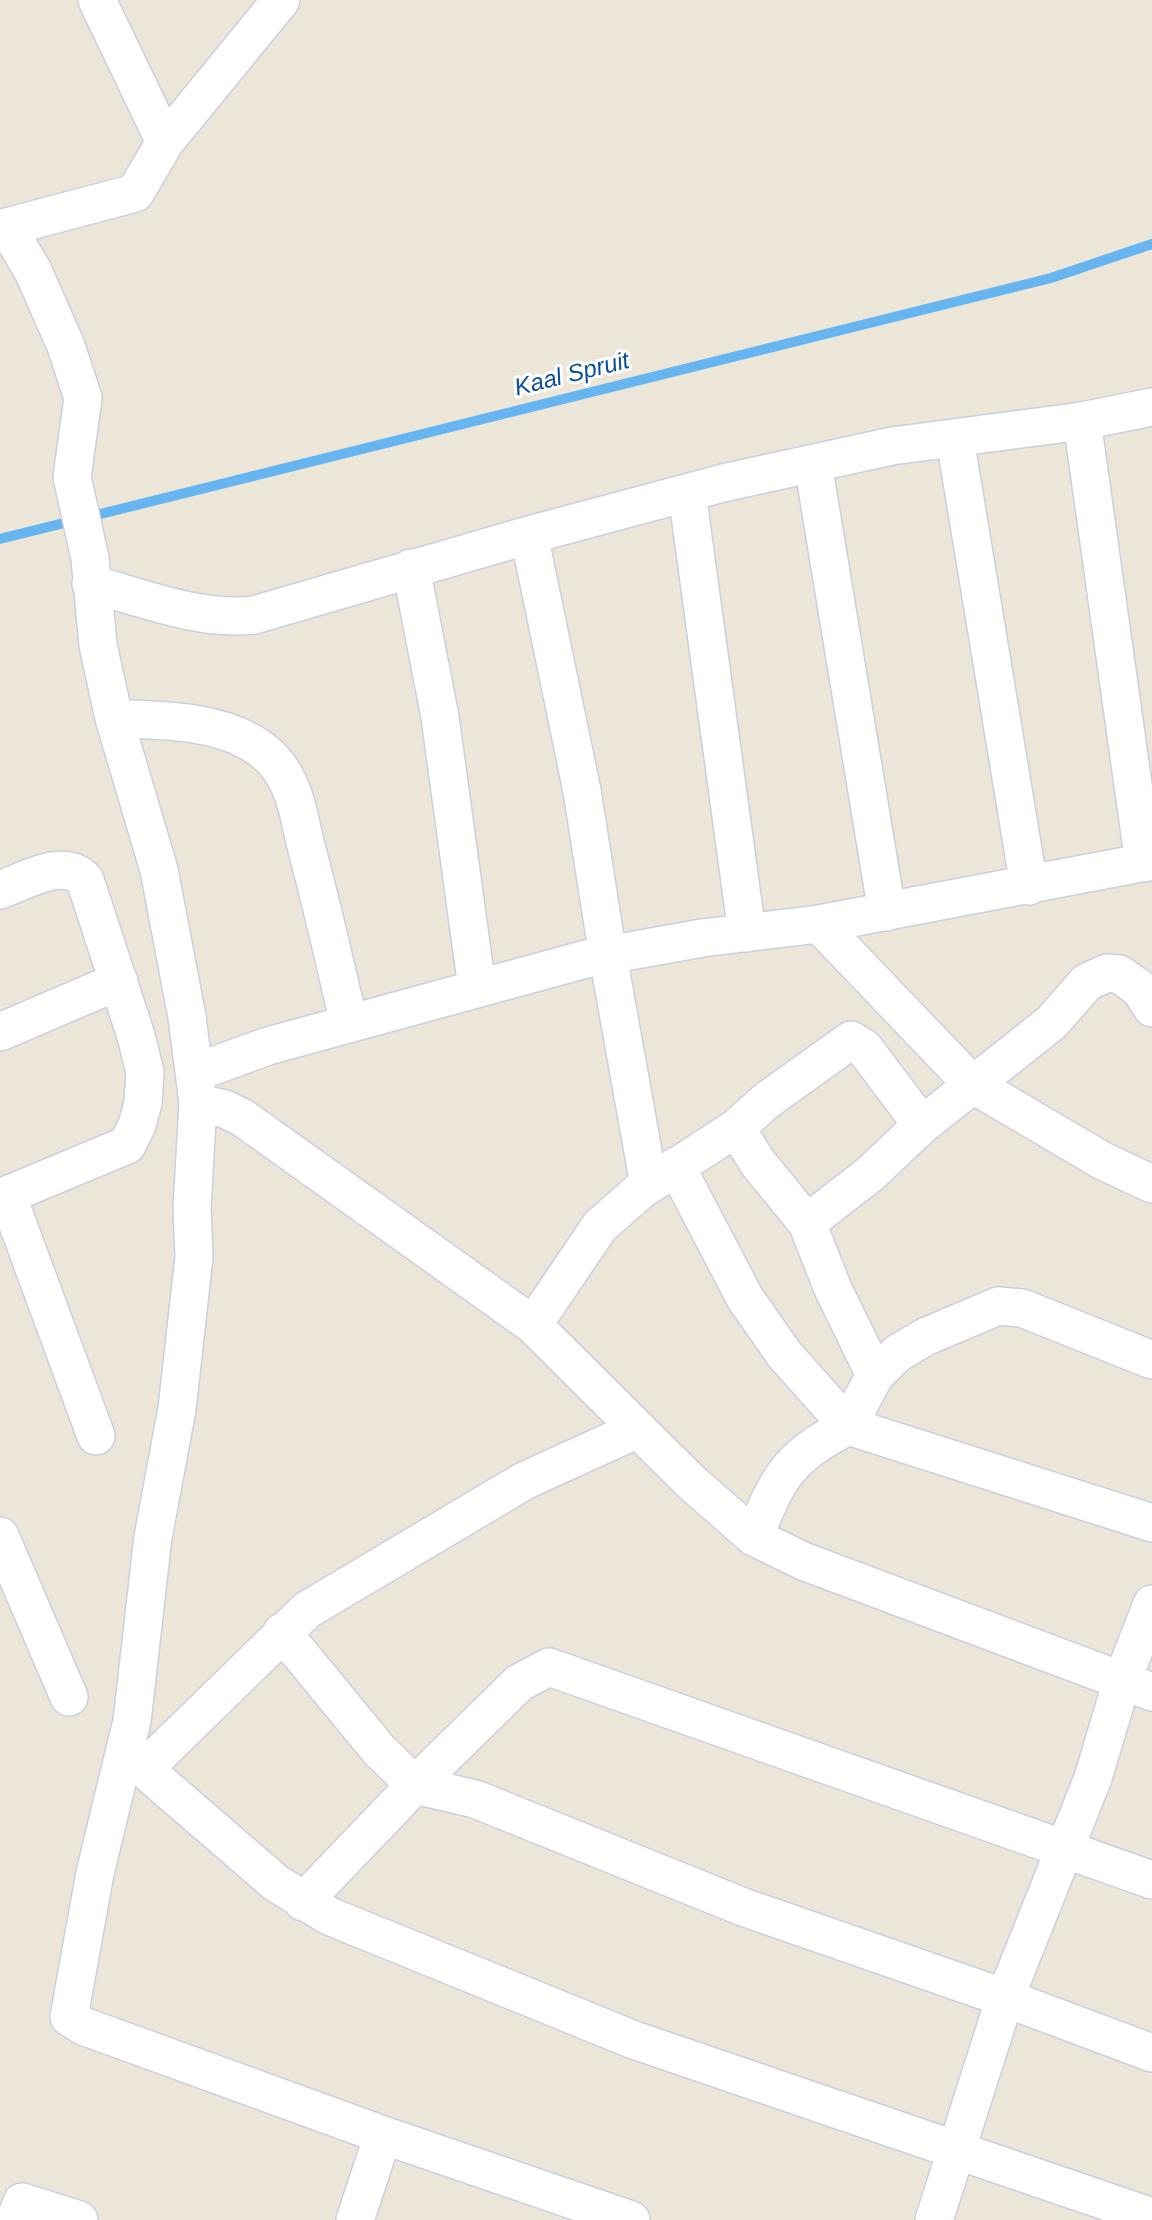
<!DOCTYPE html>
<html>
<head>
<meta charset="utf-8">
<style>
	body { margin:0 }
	canvas { display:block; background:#ebe6d8 }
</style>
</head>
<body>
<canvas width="1152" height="2220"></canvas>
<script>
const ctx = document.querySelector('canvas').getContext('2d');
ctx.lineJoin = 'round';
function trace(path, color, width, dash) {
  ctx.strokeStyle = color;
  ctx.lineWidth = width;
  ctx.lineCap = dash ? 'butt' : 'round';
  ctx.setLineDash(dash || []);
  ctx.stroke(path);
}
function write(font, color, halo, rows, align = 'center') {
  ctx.font = font + ' Helvetica,sans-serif';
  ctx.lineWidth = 6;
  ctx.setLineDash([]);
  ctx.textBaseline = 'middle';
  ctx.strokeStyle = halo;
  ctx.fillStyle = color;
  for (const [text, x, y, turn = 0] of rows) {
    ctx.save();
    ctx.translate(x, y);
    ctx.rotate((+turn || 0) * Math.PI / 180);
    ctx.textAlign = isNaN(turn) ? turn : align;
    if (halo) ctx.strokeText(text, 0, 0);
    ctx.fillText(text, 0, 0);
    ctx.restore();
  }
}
trace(new Path2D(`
	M0,539l1051,-261 101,-34`), '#66b5f1', 10);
const street = new Path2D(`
	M97,0l68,142
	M1082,421l62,442
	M955,439l74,447
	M813,464l74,448
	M687,493l60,440
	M529,535l53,256 26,165 41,229
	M411,568l29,149 37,271
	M91,584c53,14 108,37 163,31l275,-80 194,-52 169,-37 190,-25 70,-14
	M114,718c44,3 96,1 136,24 14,8 26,19 34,33 13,21 16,48 22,71 16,59 29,118 43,177
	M0,890c25,-9 64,-33 85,-10l51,156 9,36 -2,31 -6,22 -10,20 -127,53
	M819,924l153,160 131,77 49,23
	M0,1032l119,-51
	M194,1073l74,-27 318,-87 116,-21 117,-14 333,-63
	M198,1103l-11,-86 -28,-147 -45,-152 -16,-73 -8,-87 -18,-81 11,-79 -17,-52 -33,-75 -26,-44 128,-34 30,-51 116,-142
	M736,1128l30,-27 85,-61 13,8 58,77
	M676,1166l69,132 39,56 64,72 27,-51 23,-22 27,-16 73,-31 24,2 130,52
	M7,1195l89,241
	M807,1223l26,66 42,86
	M533,1325l67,-99 41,-36 95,-62 22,35 49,60 63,-49 52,-49 129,-102 36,-41 20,-9 12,1 20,14 13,20
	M0,1536l69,161
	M754,1537c25,-62 34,-79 94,-111l304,97
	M282,1632l97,118 36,35 60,14 268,108 262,91 147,55
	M124,1761l20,8 132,114 53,33 305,124 518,177
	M144,1769l163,-159 217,-129 114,-52
	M303,1902l112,-117 104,-102 30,-16 603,213
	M15,2220l7,-18 57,18
	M355,2220l28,-85
	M631,2220l-248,-85 -300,-109 -14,-9 26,-144 37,-152 21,-184 24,-128 17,-152 -2,-48 6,-106 27,6 18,9 290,207 159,158 62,54 49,24 349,131
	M934,2220l71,-222 88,-220 29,-97 30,-77`);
trace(street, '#cdcee1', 40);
trace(street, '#fff', 37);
write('italic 24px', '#095099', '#fff', [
	["Kaal Spruit",572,375,-14]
]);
</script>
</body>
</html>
